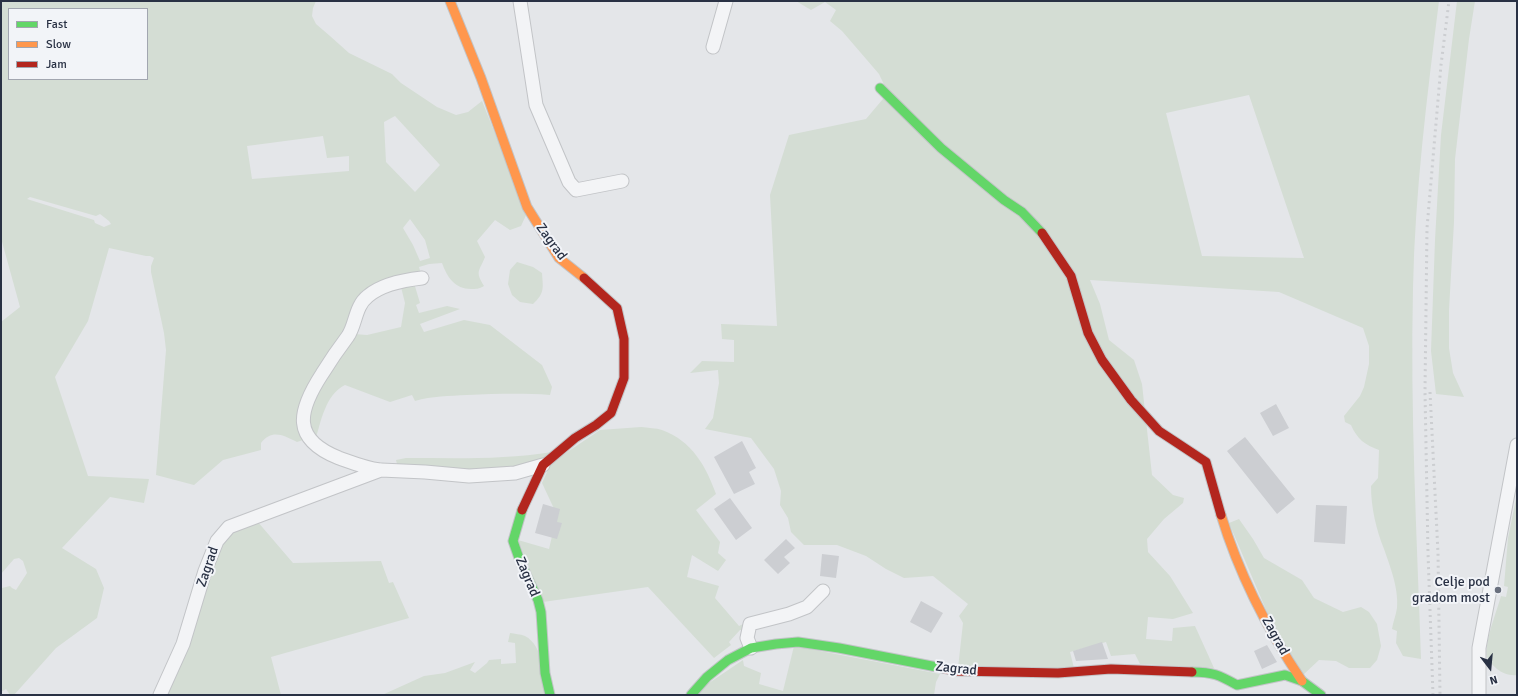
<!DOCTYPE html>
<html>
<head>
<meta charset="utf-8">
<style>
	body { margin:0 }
	#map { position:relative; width:1518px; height:696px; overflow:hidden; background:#e4e6e9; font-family:Signika,sans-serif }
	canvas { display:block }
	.frame { position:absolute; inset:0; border:2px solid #293144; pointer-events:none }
	.legend { position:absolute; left:8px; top:8px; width:140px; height:72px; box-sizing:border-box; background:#f2f4f8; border:1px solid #a2a6b0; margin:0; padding:5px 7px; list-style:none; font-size:12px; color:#293144 }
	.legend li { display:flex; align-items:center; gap:8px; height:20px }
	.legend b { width:20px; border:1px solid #a2a6b0 }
	.north { position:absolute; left:1470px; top:648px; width:40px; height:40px; -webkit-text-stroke:3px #f2f4f8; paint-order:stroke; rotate:164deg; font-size:11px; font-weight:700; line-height:16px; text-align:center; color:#293144 }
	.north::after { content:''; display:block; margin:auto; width:14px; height:18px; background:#293144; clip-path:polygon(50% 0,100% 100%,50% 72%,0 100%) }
</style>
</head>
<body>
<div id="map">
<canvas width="1518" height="696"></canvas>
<div class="frame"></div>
<ul class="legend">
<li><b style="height:5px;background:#63d668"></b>Fast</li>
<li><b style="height:5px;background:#ff974d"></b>Slow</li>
<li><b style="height:5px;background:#b3261e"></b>Jam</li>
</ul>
<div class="north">N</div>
</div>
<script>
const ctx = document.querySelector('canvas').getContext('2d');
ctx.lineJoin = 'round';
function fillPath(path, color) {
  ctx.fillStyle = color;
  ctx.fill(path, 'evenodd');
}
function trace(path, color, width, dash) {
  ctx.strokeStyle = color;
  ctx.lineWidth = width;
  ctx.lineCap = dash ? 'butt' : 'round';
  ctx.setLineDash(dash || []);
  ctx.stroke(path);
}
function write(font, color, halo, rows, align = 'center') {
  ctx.font = font + ' Signika,sans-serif';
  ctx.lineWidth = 4;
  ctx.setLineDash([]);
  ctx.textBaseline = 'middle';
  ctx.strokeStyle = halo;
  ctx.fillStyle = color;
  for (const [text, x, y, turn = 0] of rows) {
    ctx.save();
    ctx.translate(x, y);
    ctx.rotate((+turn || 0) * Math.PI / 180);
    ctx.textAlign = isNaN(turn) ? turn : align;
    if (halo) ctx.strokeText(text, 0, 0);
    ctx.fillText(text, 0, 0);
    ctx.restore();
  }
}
fillPath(new Path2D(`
	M1,1h315l-3,7 -1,8 4,8 14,12 19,17 43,21 9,9 36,24 19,8 12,-3 14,-11 45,112 -6,13 -11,4 -15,-10 -18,21 8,16c-6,15 -10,14 -1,29 -5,3 -8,3 -13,3 -16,0 -24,-12 -29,-26l-13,1 -10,3 2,7 -39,11 -30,33 -36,58 -10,63 -9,3c-14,-7 -25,-13 -36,1v7l-38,10 -29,25 -38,-10 10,-125 -2,-17 -13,-61v-6l3,-8 -4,-2h-4l-37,-8 -21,73 -33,56 33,99 61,3 -5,24 -34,-6 -48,51 34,21 8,19 -7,30 -41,30 -42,47h-4l-4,-6 -5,3v-108l1,4 8,-2 2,2 4,2 11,-17 -4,-12 -4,-3 -5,1 -13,15v-252l19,-15 -19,-69zM9,9h138v70h-138zM395,116l45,49 -25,27 -29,-30 -2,-40zM323,136l4,22 22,-2v15l-97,8 -5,-33zM30,197l66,19 4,-2 9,7 2,3 -7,3 -9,-4 -1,-3 -67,-21zM410,219l15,21 5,18 -10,3 -7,-16 -10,-17z
	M796,1h643c-12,95 -24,191 -26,287 -3,124 4,248 8,371l-18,-3 -7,-13 1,-12 -5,-2c1,-7 4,-14 5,-21 2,-19 -7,-42 -13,-59 -8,-20 -13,-42 -13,-63l7,-8 1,-28c-14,-5 -22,-11 -28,-25l-6,-3 -1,-6 16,-20 4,-9 5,-23v-18l-6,-18 -84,-36 -189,-12 10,24 9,36 25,20 8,24 10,91 21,20 11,3 -1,5 -19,16 -17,20 1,13 22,24 23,37 -20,6 -25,-2 -2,22 26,2 1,-13 22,-2 19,42 -74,-4 -5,-10 -24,2 -5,-14 -36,10 4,16h-116l5,-45 -4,-7 9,-12 -35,-28 -29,2 -18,-9 -20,-13 -29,-11h-33l-13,-13 -3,-14 -8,-13 1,-14 -7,-22 -23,-31 -46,-9 8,-11 6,-35 -1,-13 -28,3 12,-12 32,1v-22l-12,-1 -1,-15 56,2 -7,-131 19,-60 77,-16 22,-26 -9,-19 -37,-43 -12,-10 6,-11 -11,-8 -14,8zM1249,95l55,163h-1l-101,-2 -36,-143z
	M1457,1h18l-6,38 -14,120 -1,63 -5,88v38l4,25 11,24 -28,-3 -5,-43 4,-111 6,-105z
	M517,262l16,5 9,6c1,15 3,20 -9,31l-13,-2 -8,-7 -4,-11 2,-14z
	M414,283l6,20 -4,2 3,8 28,-7 13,3 -40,15 4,8 40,-12 26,5 52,40 10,22 -2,8c-28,-2 -55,-1 -83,0 -18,1 -35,1 -52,6l-3,-6 -22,7 -45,-17c-20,10 -24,37 -30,56l-9,-23 2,-12 46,-72 13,1 34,-8 4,-24 -4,-16z
	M641,427c7,1 15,1 21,3 30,11 44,36 54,64l-20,16 24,32 -2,11 8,7 -8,11 -26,-16 -5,22 32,9 -4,12 24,28 6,-3 -1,7h-4l-11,12 2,3 -17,13 -66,-71 -105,15 -25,-62 31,9 8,-34 -15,-32 9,-20 49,-33z
	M552,452l-15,12 -65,10 -75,-10 -1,-4 10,-2c48,0 98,2 146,-6z
	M1517,494v181c-7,1 -15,-2 -20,-6 -4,-4 -8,-7 -10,-12 -3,-15 10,-46 14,-61l5,1 2,-10 -4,-1 4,-48z
	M1239,519l14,20 11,19 38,22 12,18 29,14 18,-5 8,5 8,12 4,22 -4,14 -7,8h-21l-13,-7 -17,-1 -16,15 -21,-28 -53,-124z
	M257,521l36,42 88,-2 8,22 4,-1 16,36 -138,39 10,38h-118l50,-137 15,-26z
	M510,633c5,1 10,1 15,3 19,10 18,40 21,59h-164l42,-19 21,-3 30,-11 -5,8 5,3 12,-10 2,-3 12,-1v5l15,-1 -1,-20 -7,-1z
	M794,646l146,28 -4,8 -2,13h-236l8,-10 37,-25 1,6 17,7 -2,11 24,7z`), '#d4ddd4');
fillPath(new Path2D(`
	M1276,404l13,24 -16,8 -13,-23z
	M1245,437l50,62 -18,15 -50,-63z
	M742,441l14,27 -7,4 6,12 -21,10 -20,-37z
	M730,498l22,30 -16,12 -22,-31z
	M543,504l17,5 -3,13 5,1 -5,16 -22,-6z
	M1316,505l31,1 -2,38 -31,-2z
	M786,539l9,9 -11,9 6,6 -12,11 -14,-14z
	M822,554l17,2 -3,22 -16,-2z
	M921,601l22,12 -12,20 -21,-11z
	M1102,642l6,17 -32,2 -3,-10z
	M1267,645l10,17 -15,7 -8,-18z`), '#ccced2');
const street = new Path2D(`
	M520,1l16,104 33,77 7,8 46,-9
	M713,47l13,-46
	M380,470c-15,-2 -27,-7 -41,-12 -48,-19 -41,-47 -17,-84 8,-13 17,-26 26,-38 8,-12 7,-30 20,-40 14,-12 36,-16 54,-18
	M751,648l-4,-10 3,-14 39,-10 18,-7 16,-16
	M160,695l23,-51 22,-73 12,-30 12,-14 152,-57 44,2 44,4 46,-3 28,-8
	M1479,695v-47l38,-203`);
const fast = new Path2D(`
	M880,88l61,60 63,52 18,12 20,21
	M522,510l-9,31 7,20 18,39 3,12 4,61 5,22
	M1192,672c21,0 27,3 45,13l48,-10 17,6 19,14
	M691,695l16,-18 21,-17 23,-12 25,-4 22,-2 41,6 103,20`);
const slow = new Path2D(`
	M450,1l31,77 46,129 32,51 25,20
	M1221,515c18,59 46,114 81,166`);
const jam = new Path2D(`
	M1042,233l29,43 17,57 14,27 29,40 28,31 47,31 15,53
	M522,510l21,-45 32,-27 21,-13 15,-12 13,-35v-39l-7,-31 -33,-30
	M942,668l13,3 103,2 53,-4 81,3`);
trace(street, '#c2c4c7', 15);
trace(fast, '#c2c4c7', 11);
trace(slow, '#c2c4c7', 11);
trace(jam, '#c2c4c7', 11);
trace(street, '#f3f4f6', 13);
trace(fast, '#63d668', 9);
trace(slow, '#ff974d', 9);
trace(jam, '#b3261e', 9);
trace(new Path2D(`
	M1430,392l8,161 2,142
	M1433,695l-5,-142 -3,-161 2,-164 14,-163 8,-64`), '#ccced1', 3, [2, 4]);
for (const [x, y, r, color] of [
	[1498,590,4,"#6a707e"]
]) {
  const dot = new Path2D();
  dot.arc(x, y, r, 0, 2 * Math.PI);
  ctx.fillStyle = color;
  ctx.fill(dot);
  trace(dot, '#f2f4f8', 1.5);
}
write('14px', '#293144', '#f2f4f8', [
	["Zagrad",551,242,54],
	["Zagrad",208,567,-71],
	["Zagrad",527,577,67],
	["Zagrad",1275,636,61],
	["Zagrad",956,669,6]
]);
write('14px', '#293144', '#f2f4f8', [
	["Celje pod",1490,582],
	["gradom most",1490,598]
], 'right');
</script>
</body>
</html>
